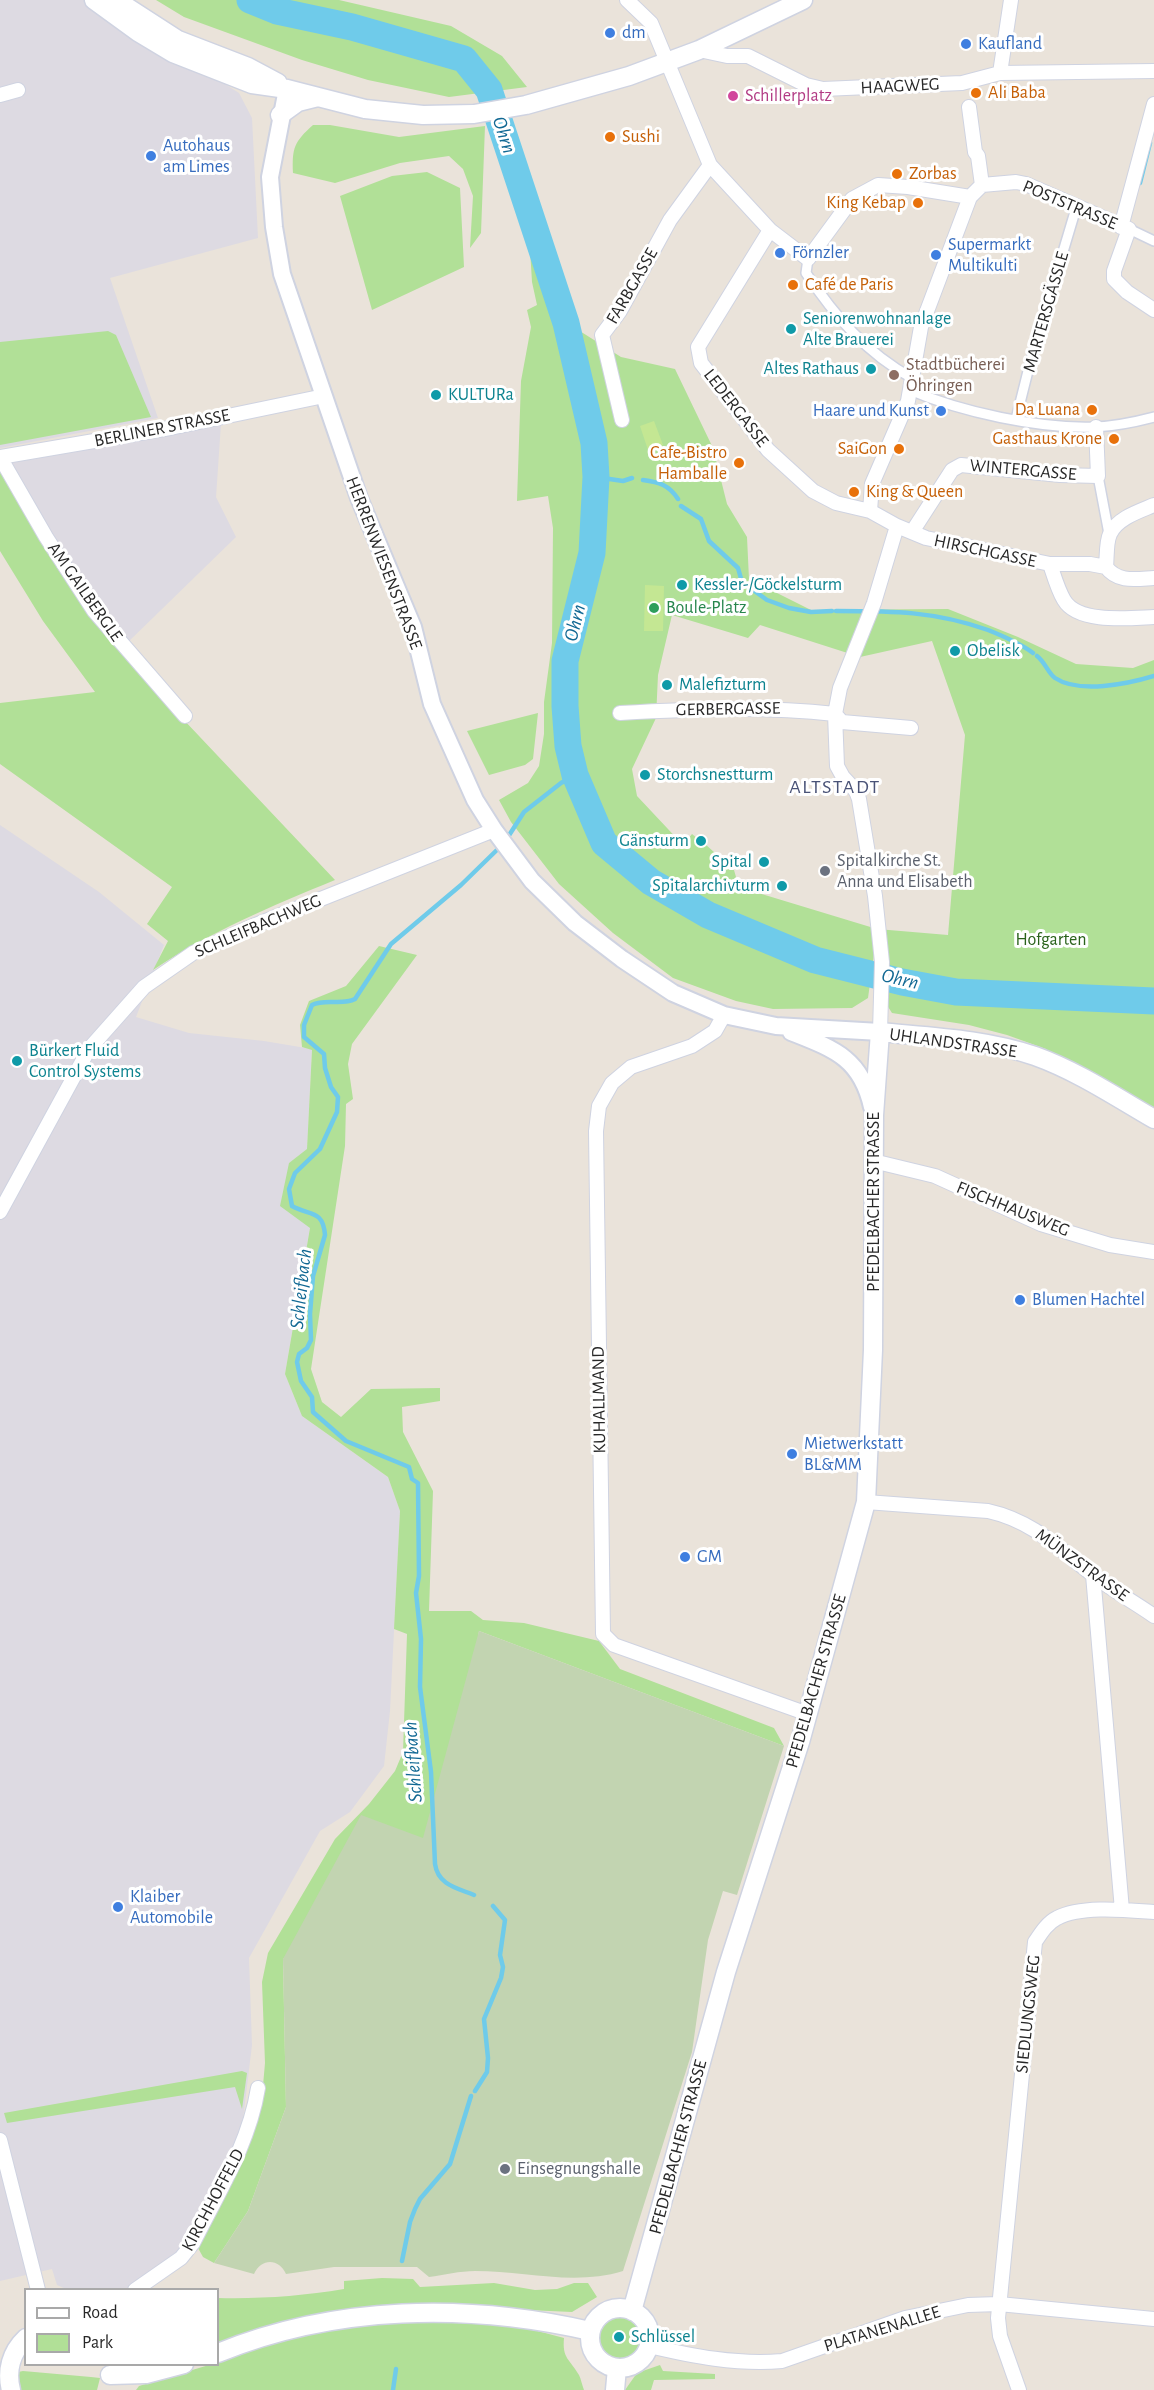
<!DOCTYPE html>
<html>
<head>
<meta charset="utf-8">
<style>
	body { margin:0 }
	#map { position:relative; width:1154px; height:2390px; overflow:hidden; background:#eae3da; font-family:"Alegreya Sans",sans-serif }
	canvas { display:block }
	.legend { position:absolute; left:24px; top:2288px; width:195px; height:78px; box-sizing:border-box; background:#fff; border:2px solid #a9a9a9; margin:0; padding:8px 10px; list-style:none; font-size:18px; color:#282828 }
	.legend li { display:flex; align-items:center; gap:12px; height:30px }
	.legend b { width:30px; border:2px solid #a9a9a9 }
</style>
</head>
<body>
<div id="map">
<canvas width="1154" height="2390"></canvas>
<ul class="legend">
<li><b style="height:8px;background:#fff"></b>Road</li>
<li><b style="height:16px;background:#b1e097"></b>Park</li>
</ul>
</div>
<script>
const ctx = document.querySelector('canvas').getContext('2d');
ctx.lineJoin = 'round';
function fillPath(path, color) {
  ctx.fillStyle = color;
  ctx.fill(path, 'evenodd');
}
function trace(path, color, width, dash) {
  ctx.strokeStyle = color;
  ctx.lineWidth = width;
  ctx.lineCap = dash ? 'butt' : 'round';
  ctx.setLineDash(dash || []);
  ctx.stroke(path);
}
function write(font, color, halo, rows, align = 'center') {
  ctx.font = font + ' "Alegreya Sans",sans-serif';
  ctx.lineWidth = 6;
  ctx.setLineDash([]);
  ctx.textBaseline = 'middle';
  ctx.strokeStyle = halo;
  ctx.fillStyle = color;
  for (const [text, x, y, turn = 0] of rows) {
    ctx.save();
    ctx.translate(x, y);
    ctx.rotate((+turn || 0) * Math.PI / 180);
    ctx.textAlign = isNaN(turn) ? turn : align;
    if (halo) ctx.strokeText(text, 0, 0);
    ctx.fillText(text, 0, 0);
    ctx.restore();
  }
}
fillPath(new Path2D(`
	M0,0h92l147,93 13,25 6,120 -148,40 48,140 -158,30z
	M221,424l-5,73 20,40 -113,110 -69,-104 -43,-80 105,-19 51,-11z
	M0,825l99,67 65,53 -28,72 53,16 75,8 48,8 -5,101 -18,13 21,65 -25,146 17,42 86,61 12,34 -10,200 -6,55 -34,46 -30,19 -71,127 3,87 -9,74 -13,39 -46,86 -19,19 -39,26h-60l-9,-4 -5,-16 -52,12z`), '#dddae2');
fillPath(new Path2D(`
	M156,0h183l112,26 51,30 25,31 -78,10 -81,-17 -66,-20 -118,-43z
	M313,125h17l69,12 86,-11 -4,107 -11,15 3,-52 -10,-27 -14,-13 -49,7 -65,20 -42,-10c-1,-25 1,-31 20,-48z
	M427,172l33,16 4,79 -92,43 -32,-114 52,-20z
	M547,247l28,81 46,29 54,12 38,79 14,56 20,33 2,42 62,31 137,-1 70,28 58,27 57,4 21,-8v459l-82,-46 -26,-24 -39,-14 -38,-10 -77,-12 -7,-11 -8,-69 -9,65 -16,10 -79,1 -37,-8 -63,-23 -60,-45 -54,-49 -48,-62 -12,-22 29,-17 11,-17 5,-32v-32l8,-59 1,-115 -5,-32 -31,5 4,-120 10,-54 -4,-17 10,-5 -5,-23 -2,-33zM672,615l76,23 12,-13 100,32 72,-16 33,94 -17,200 -71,-6 -145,-44 4,-8 -2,-7 -29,-26 -6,1 -2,-7 -5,-4 -9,11 -46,-49 -5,-27 24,-51 2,-43z
	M108,331l8,4 35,82 -151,28v-103z
	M0,469l132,196 203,215c-64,26 -125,52 -182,90l15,-29 -21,-17 25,-37 -172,-123v-61l95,-11 -52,-71 -43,-70z
	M538,713l-5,46 -8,6 -36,10 -22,-44z
	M379,946l38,9 -65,89 -4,20 5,35 -7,5 -1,42 -34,223 11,33 19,15 30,-28 69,-1v13l-38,6 1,25 30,59 -4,120h42l12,9 41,3 75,18 21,28 154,59 10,18 -305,-115 -36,219 -160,109 3,148 -38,104 -34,52 -11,-6 -5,-9 52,-105 11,-35 4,-45 -3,-81 6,-29 67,-114 34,-35 26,-33 8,-19 4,-118 -13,-5 6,-118 -12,-34 -86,-61 -17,-42 25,-146 -30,-22 9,-43 18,-14 5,-99 -10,-3 -2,-22 9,-24 37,-15z
	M242,2071l5,2 -5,36 -7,-22 -228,36 -3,-10z
	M382,2278l31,1 7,8 74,-4 41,7 22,-1 17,-6h14l9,14 -25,15 -112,-5 -242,38v-47c43,1 84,-2 126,-9v-8z
	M597 2337a22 22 0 1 1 44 0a22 22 0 1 1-44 0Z
	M473,2322l57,7 34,9c-2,21 6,21 15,37 2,4 3,10 5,15h-448l3,-4 70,-21 9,-1v-3c48,-19 101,-33 153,-37 33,-3 68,-2 102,-2z
	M660,2365l3,6 52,3v5l-61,1 -3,10h-26l12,-17z
	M23,2371l68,6 9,1 -3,12h-76l-3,-18z`), '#b1e097');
fillPath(new Path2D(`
	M479,1631l305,115 -47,149 -14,-4 -15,49 -16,112 -69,219c-48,15 -99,0 -148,0 -15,0 -31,4 -46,6l-12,-10h-83l-48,7c-7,-16 -25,-16 -32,0l-40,-11 34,-52 38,-104 -3,-148 78,-144 62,23z`), '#c2d4b1');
fillPath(new Path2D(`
	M654,421l9,24 -15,5 -8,-24z
	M645,585l19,1 -1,45h-19z`), '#c4e793');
trace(new Path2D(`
	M1140,183l10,-40
	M596,477l27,4 9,-3
	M643,480c16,2 26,5 35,19
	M681,506l20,13 8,22 29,27 4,14 25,18 22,8 22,4 21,-1
	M836,611c57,0 98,0 152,19 15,6 32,13 45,23
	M1037,656c8,6 11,17 18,22 24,16 73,6 99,-2
	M506,840l18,-28 37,-29 14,-8
	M474,1895c-17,-7 -36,-10 -39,-31l-4,-92 -11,-85 1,-48 -5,-46 3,-17 -1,-93 -6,-4 -3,-12 -63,-26 -33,-29 -1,-15 -11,-16 -4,-19 2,-8 8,-6 4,-8 -1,-26 3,-38 12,-41c-2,-26 -16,-19 -33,-29l-3,-17 6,-16 25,-24 17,-37 1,-15 -7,-10 -6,-19 -1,-14 -20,-17v-12l8,-20c14,-7 30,1 43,-6l36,-55 70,-59 40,-39
	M475,2091l12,-19 1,-14 -4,-39 17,-41 2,-11 -3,-12 5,-35 -12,-14
	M402,2261l8,-39 5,-13 5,-10 30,-35 21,-68
	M393,2390l3,-21`), '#6fcbea', 4.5);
trace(new Path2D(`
	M250,0l27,11 75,16 112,32 25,31 77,233 28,120 2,34 -4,76 -27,108v45l3,40 7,29 29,68 47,39 57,33 107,45 87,22 54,10 198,9`), '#6fcbea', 27);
const pedestrian = new Path2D(`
	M1129,229l25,12
	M808,259l-2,14c28,42 61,81 106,105
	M910,390c51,22 129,39 185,37 20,-1 40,-5 59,-10
	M1016,419l15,-60 46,-154
	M1098,476l11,58`);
const minor = new Path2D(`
	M627,0l24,23 59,142 60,65 38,29 44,-60 26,-14 30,2 62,10
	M699,50l28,6h21l58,29 17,4 139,-6 38,-10 154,-2
	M1000,73l11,-73
	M0,95l18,-5
	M969,107l6,45 3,4 4,29
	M1121,227l33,-123
	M770,230l-72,117 3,16 67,87 45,41 23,12 34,8 27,15 29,12 124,26h40l16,3c1,-9 0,-25 4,-33 7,-16 30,-23 44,-29
	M622,420l-20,-85 18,-24 50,-91 40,-55
	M870,511l2,-27 36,-83 13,-74 49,-130 12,-12 34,-3 10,2 103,45 -15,42v8l13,13 27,18
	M912,532l40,-62 9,-5 99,10 38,1 -2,-49
	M1050,564c4,12 8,26 14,36 14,24 66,18 90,17
	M1106,567c12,16 30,12 48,11
	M620,713c72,-4 143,-7 215,1
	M835,714l7,8 69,6
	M185,716l-91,-105 -48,-74 -46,-80 170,-29 154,-32
	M724,1015l-9,16 -23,15 -61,21 -19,16 -13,23 -3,25 7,503 11,11 194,69
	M880,1032l2,-70 -7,-66 -16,-97 -3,-8 -13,-14 -6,-11 -2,-52 5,-26 34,-85 23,-77
	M873,1161l62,15 106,48 69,21 44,7
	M0,1212l89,-163 55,-62 49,-34 60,-27 241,-96
	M866,1502l122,9c45,10 70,37 105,64 19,15 41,27 61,41
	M1093,1575l29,335
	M0,2140l38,150
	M135,2290l46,-32 12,-15c25,-50 56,-99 65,-155
	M649,2346c43,10 88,19 133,15l123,-43 63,-13 31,-1 155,15
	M1019,2390l-19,-54 -2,-18 37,-376c6,-9 12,-19 22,-24 24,-13 70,-8 97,-6`);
const tertiary = new Path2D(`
	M287,89l-17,88 4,50 8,47 77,224 54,129 19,77 43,96 19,30 38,51 43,42 47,36 51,34 51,22 52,11 104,6
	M791,1032c43,17 70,26 81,75`);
const secondary = new Path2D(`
	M94,0l44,32 35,21 79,31 35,5 78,20 58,6 51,-1 52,-9 103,-29 70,-26 104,-50
	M116,0l62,40 70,27 30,16
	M280,115l18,-13 20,-5
	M590 2338a30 30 0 1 1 60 0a30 30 0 1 1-60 0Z
	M632,2311l94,-339 74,-230 66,-240 7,-152 1,-235 6,-83c52,5 106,7 155,24 42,15 81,41 119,63
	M218,2353c117,-48 250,-50 372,-22
	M110,2375l36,-1 38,-10
	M11,2390c-5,-19 0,-38 15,-52
	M615,2390l2,-22`);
trace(pedestrian, '#cfd3e1', 12);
trace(minor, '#cfd3e1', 16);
trace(tertiary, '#cfd3e1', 20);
trace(secondary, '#cfd3e1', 21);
trace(pedestrian, '#fff', 9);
trace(minor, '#fff', 14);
trace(tertiary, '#fff', 16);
trace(secondary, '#fff', 18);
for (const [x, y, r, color] of [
	[610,33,6,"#3f7fe0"],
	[966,44,6,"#3f7fe0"],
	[976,93,6,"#e8710a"],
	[733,96,6,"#d1479c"],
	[610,137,6,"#e8710a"],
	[151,156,6,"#3f7fe0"],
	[897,174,6,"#e8710a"],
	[918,203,6,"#e8710a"],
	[780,253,6,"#3f7fe0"],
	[936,255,6,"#3f7fe0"],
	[793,285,6,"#e8710a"],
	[791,329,6,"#0f9aa8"],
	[871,369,6,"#0f9aa8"],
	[894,375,6,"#8d6e63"],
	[436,395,6,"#0f9aa8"],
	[1092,410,6,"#e8710a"],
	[941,411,6,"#3f7fe0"],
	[1114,439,6,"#e8710a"],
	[899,449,6,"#e8710a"],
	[739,463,6,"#e8710a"],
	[854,492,6,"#e8710a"],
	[682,585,6,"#0f9aa8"],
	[654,608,6,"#2e9e5b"],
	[955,651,6,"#0f9aa8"],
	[667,685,6,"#0f9aa8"],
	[645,775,6,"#0f9aa8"],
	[701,841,6,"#0f9aa8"],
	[764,862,6,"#0f9aa8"],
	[825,871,6,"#6b7280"],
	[782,886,6,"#0f9aa8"],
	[17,1061,6,"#0f9aa8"],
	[1020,1300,6,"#3f7fe0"],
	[792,1454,6,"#3f7fe0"],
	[685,1557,6,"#3f7fe0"],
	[118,1907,6,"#3f7fe0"],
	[505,2169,6,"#6b7280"],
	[619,2337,6,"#0f9aa8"]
]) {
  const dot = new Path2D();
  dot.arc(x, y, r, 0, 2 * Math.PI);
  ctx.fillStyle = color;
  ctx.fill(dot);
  trace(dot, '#fff', 2);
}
write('18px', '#366cbe', '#fff', [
	["dm",622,33],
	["Kaufland",978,44],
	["Autohaus",163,146],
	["am Limes",163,167],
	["Supermarkt",948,245],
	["Multikulti",948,266],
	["Förnzler",792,253],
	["Haare und Kunst",929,411,"right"],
	["Blumen Hachtel",1032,1300],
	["Mietwerkstatt",804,1444],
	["BL&MM",804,1465],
	["GM",697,1557],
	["Klaiber",130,1897],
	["Automobile",130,1918]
], 'left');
write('18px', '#282828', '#fff', [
	["HAAGWEG",900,86,-3],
	["POSTSTRASSE",1070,205,23],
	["FARBGASSE",632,286,-60],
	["MARTERSGÄSSLE",1046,312,-74],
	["LEDERGASSE",736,408,52],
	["BERLINER STRASSE",162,428,-11],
	["WINTERGASSE",1023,470,5],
	["HIRSCHGASSE",985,551,12],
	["HERRENWIESENSTRASSE",384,563,69],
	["AM GAILBERGLE",85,592,55],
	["GERBERGASSE",728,709,-1],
	["SCHLEIFBACHWEG",258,926,-23],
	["UHLANDSTRASSE",953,1043,8],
	["PFEDELBACHER STRASSE",874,1202,-90],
	["FISCHHAUSWEG",1013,1209,22],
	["KUHALLMAND",599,1400,-91],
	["MÜNZSTRASSE",1082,1565,36],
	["PFEDELBACHER STRASSE",816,1681,-74],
	["SIEDLUNGSWEG",1028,2014,-84],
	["PFEDELBACHER STRASSE",678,2147,-75],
	["KIRCHHOFFELD",213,2200,-62],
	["PLATANENALLEE",882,2329,-17]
]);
write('18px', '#c56008', '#fff', [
	["Ali Baba",988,93],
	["Sushi",622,137],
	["Zorbas",909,174],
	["King Kebap",906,203,"right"],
	["Café de Paris",805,285],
	["Da Luana",1080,410,"right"],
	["Gasthaus Krone",1102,439,"right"],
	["SaiGon",887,449,"right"],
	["Cafe-Bistro",727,453,"right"],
	["Hamballe",727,474,"right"],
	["King & Queen",866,492]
], 'left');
write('18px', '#b23c85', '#fff', [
	["Schillerplatz",745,96]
], 'left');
write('18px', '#0d838f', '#fff', [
	["Seniorenwohnanlage",803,319],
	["Alte Brauerei",803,340],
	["Altes Rathaus",859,369,"right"],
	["KULTURa",448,395],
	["Kessler-/Göckelsturm",694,585],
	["Obelisk",967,651],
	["Malefizturm",679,685],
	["Storchsnestturm",657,775],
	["Gänsturm",689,841,"right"],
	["Spital",752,862,"right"],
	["Spitalarchivturm",770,886,"right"],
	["Bürkert Fluid",29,1051],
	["Control Systems",29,1072],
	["Schlüssel",631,2337]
], 'left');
write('18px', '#785e54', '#fff', [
	["Stadtbücherei",906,365],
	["Öhringen",906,386]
], 'left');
write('18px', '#27864d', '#fff', [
	["Boule-Platz",666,608]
], 'left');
write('18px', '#5b616d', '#fff', [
	["Spitalkirche St.",837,861],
	["Anna und Elisabeth",837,882],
	["Einsegnungshalle",517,2169]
], 'left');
write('18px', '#2a621b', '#fff', [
	["Hofgarten",1051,940]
]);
write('italic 20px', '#116893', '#fff', [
	["Ohrn",504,135,72],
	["Ohrn",575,623,-76],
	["Ohrn",900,979,13],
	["Schleifbach",301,1289,-84],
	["Schleifbach",413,1762,-94]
]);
ctx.letterSpacing = '1.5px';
write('20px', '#4a5377', '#fff', [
	["ALTSTADT",835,787]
]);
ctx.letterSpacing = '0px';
</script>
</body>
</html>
